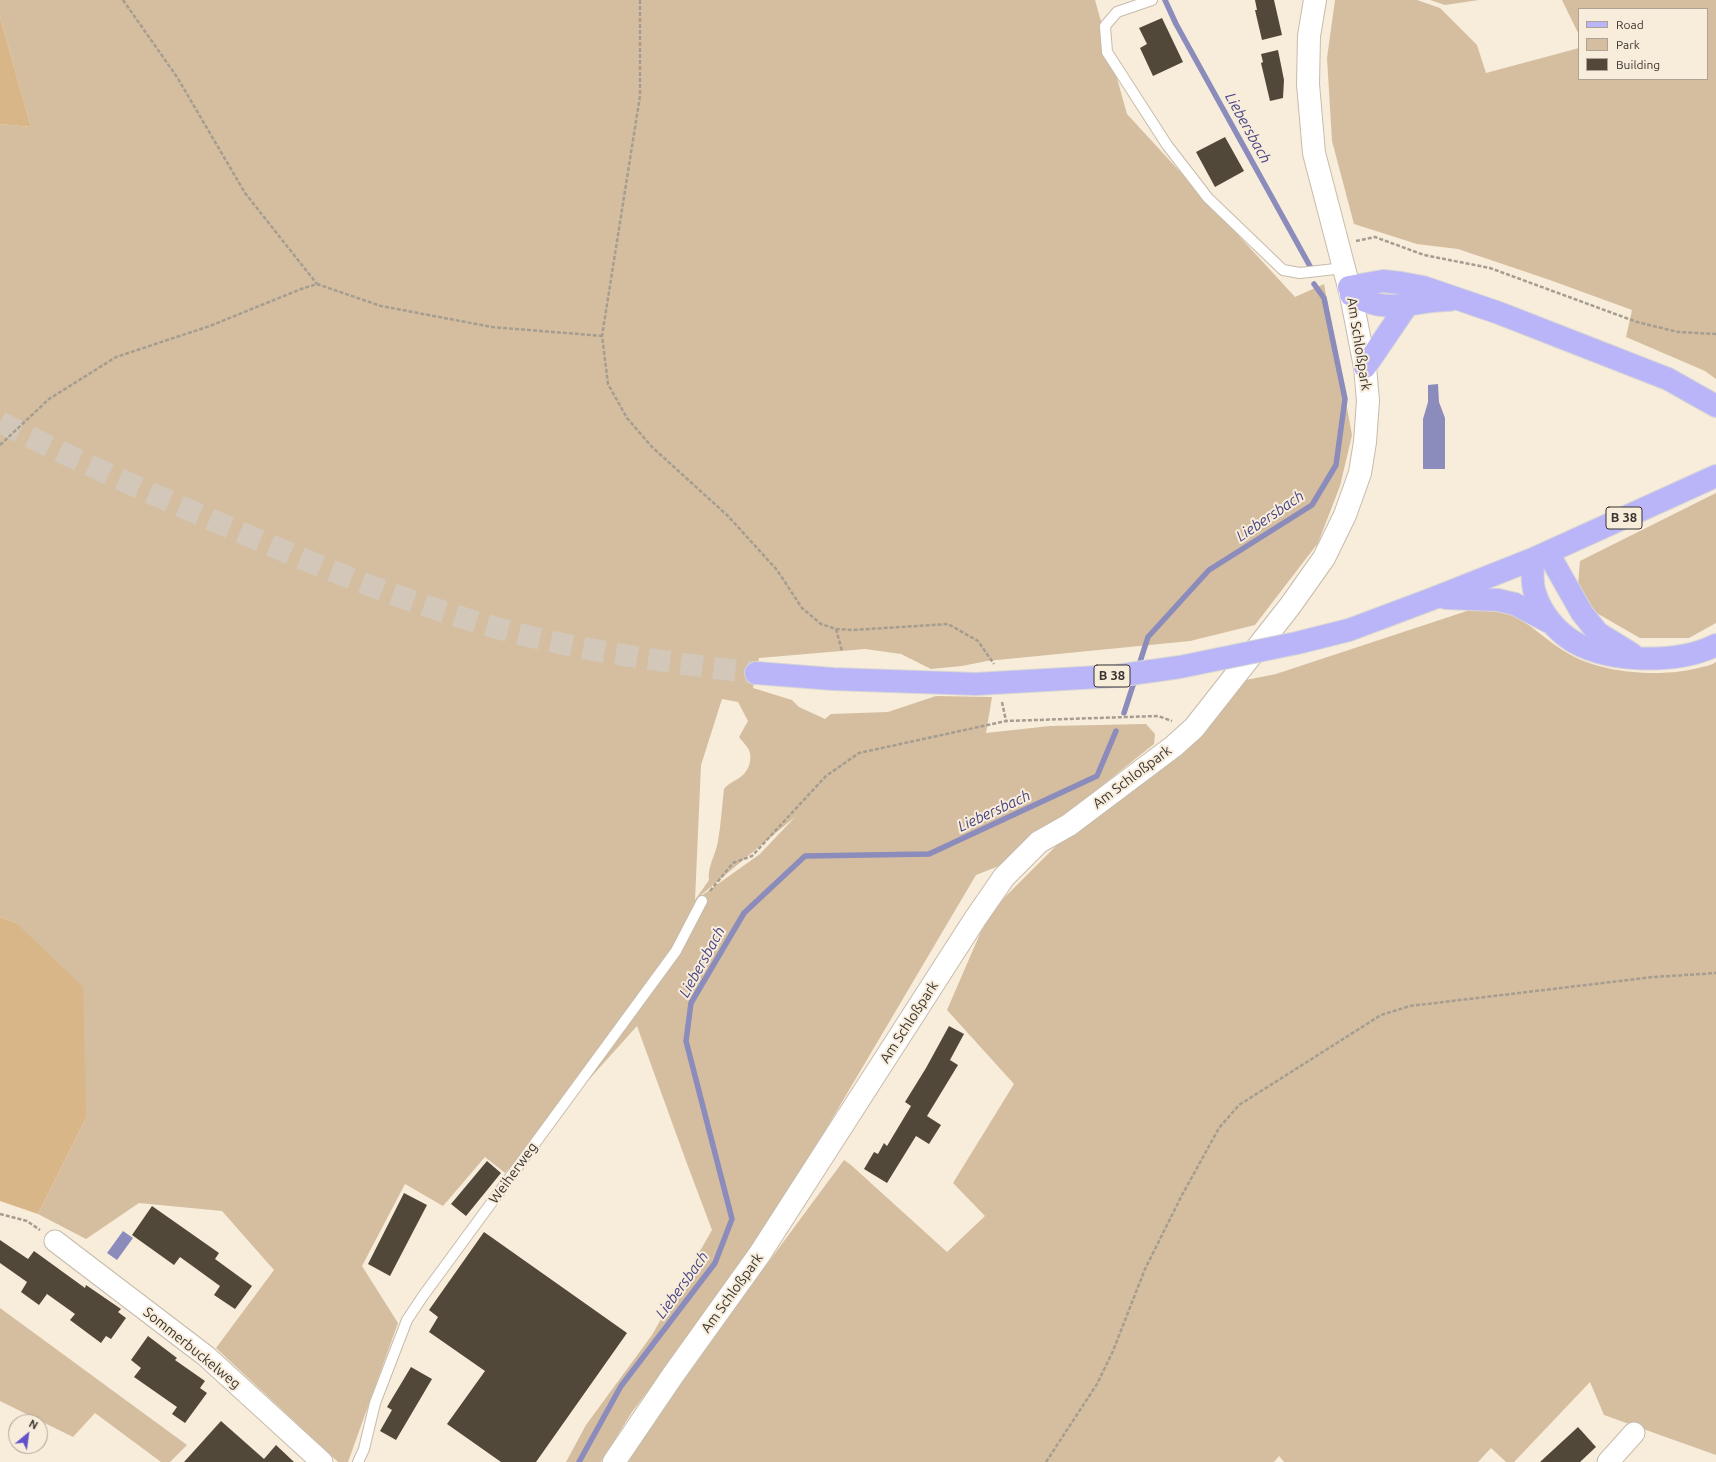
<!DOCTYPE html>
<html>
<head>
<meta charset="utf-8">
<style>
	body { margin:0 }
	#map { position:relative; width:1716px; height:1462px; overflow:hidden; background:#f8ecdb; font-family:Ubuntu,sans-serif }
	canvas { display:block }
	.legend { position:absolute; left:1578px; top:8px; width:130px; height:72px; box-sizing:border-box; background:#f8ecdb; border:1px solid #aca296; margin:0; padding:5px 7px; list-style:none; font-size:12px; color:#39342e }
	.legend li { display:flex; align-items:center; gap:8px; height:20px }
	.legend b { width:20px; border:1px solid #aca296 }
	.north { position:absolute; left:8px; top:1414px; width:40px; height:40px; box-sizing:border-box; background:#f8ecdb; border:1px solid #aca296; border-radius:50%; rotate:29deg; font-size:11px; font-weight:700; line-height:16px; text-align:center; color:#39342e }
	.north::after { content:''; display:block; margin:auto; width:14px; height:18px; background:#6051ca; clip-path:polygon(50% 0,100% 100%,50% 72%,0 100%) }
</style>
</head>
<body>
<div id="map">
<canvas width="1716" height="1462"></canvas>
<ul class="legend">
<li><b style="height:5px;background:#b9b5f8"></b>Road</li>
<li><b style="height:11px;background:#d4be9f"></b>Park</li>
<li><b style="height:11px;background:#52483a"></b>Building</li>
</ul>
<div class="north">N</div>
</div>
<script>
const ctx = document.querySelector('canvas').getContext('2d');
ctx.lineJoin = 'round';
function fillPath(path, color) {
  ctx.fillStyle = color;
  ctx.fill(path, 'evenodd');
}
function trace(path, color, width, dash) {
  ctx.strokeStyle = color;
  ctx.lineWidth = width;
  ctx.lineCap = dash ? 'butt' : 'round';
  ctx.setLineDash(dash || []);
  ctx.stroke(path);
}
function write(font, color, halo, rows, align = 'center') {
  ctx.font = font + ' Ubuntu,sans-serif';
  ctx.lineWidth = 4;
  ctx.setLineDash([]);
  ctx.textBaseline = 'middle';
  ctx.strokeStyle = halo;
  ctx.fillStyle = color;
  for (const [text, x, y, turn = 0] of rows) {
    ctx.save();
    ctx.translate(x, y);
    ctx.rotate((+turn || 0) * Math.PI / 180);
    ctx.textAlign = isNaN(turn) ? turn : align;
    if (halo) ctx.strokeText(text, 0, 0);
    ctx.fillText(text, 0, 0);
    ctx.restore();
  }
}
fillPath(new Path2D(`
	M0,0h1095l32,114 168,183 29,-13 28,151 -12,51 -22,57 -63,82 -65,16 -203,20 -25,5 -31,3 -30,-15 -36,-5 -106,9 -6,30 39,12 7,7 26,12 6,-5 57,-2 48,-16 56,1 -6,36 64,-7 96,-2 9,10 -1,10 -150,120 -28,11 -209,354 -59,83 -76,100 -31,50h-35l20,-37 66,-90 60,-105 -26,-69 -49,-135 -132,147 -20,-16 -42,49 -38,-22 -43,82 36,57 -50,139h-10l-122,-114 58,-78 -52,-59 -83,-8 -53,36 -48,-25 48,-96 -70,-195 -16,-6v-793l31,3 -31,-110zM722,699l16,3 10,19 -9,16c3,4 8,9 10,13 4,10 -1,23 -10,28 -6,4 -10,5 -15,11 -2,17 -3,35 -6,52 -2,13 -11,26 -9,39l-14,20 6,-135zM795,817l-35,37 -59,42v-1z
	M1335,0h82l23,8 37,37 9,28 93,-25v31h128v-70h-128v26l-17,-35h154v379l-11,-8 -79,-34 6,-27 -85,-31 -89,-30 -41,-5 -63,-20 -22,-83 -5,-83z
	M1430,0h49l-34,5z
	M1716,493v130l-27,15h-49l-47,-27 -15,-26 2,-24z
	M1476,608c45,0 57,25 93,46 34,20 95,24 133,13 5,-1 10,-2 14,-5v793l-112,-40 -14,-33 -76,80h-8l-15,-14 -13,14h-194l-5,-6 -5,6h-649l131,-183 88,-119 7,5 -2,6 2,-6 96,87 38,-36 -32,-33 61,-99 -67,-74 42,-97 83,-83 94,-67 55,-78 55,-11z
	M0,1308l187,137 -17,17h-9l-66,-49 -22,24 -73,-36z`), '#d4be9f');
fillPath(new Path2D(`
	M0,17l31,110 -31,-3z
	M0,917l16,6 67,64 3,131 -48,96 -38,-13z`), '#d8b688');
fillPath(new Path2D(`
	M1438,384l1,18 6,16v51h-22v-50l5,-17v-17z
	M123,1231l10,7 -16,22 -10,-7z`), '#8b8bbc');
trace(new Path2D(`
	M1165,0l11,24 135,244
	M1138,668l10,-31 61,-67 103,-65 24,-40 9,-66 -21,-101 -10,-14
	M1124,713l11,-34
	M579,1462l42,-76 94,-123 17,-44 -46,-178 5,-38 53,-90 61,-57 124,-2 168,-78 19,-45`), '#8b8bbc', 5.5);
fillPath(new Path2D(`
	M1255,0h19l8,35 -20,5 -7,-30h2z
	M1162,18l21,44 -30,14 -13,-28 7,-4 -8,-16z
	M1278,50l6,30 -1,18 -13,3 -9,-38 2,-1 -2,-8z
	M1225,137l19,34 -29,16 -19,-35z
	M949,1026l15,8 -14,26 8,5 -31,51 14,9 -12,19 -13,-8 -29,47 -23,-14 10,-17 4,2 6,-11 3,3 24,-40 -6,-4 21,-34z
	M487,1161l14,12 -35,43 -15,-12z
	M404,1193l23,12 -37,71 -22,-12z
	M152,1206l67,47 -4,6 37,27 -17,23 -21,-14 6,-9 -40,-29 -6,8 -42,-30z
	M484,1232l143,101 -91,129h-35l-54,-38 38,-53 -56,-39 9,-15 -9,-7z
	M0,1240l28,19 6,-8 51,37 1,-3 35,24 -3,3 8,6 -15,21 -5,-3 -5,7 -31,-23 5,-6 -28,-20 -8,11 -18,-13 6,-10 -27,-19z
	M148,1336l29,22 -2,2 30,21 -5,7 7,5 -22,30 -13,-9 5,-7 -43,-30 7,-9 -10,-8z
	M411,1367l21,12 -36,61 -16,-9 12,-21 -5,-3z
	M221,1421l43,38 12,-14 18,17h-110z
	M1578,1427l18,20 -16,15h-40z`), '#52483a');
trace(new Path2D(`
	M0,422c69,35 141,67 212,98 91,40 182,78 278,106 87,25 176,36 266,47`), '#d2c7b8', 22, [22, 11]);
const service = new Path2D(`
	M1152,0l-35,12 -12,14 2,26 60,93 41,53 75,72 17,3 44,-5
	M358,1462l6,-13 11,-46 32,-83 16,-24 253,-345 26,-50`);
const minor = new Path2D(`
	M55,1241l151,115 116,106
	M1608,1462l26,-29`);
const tertiary = new Path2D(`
	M614,1462l59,-87 86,-120 216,-336 29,-42 35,-35 30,-17 105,-79 20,-18 96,-122 34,-48 21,-43 15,-42 5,-31 3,-41 -3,-34 -14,-72 -37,-142 -6,-69 1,-48 6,-36`);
const primary = new Path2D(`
	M1349,287l34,-6 18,2 22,4 76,26 169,66 48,27
	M1351,295c9,4 20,9 30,10 22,4 46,-6 69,-5
	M1365,367l43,-63
	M1548,553l34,60 16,20 34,21
	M1533,559c0,10 -2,24 2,34 6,20 21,38 39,49 37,21 104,22 142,3
	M1437,597l96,-38 183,-83
	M1446,598l52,2 17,4 34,18
	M756,673l77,6 143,5`);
trace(service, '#c7bbab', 12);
trace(minor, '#c7bbab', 23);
trace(tertiary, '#c7bbab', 24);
trace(primary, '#d7d6d5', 24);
trace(new Path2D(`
	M123,0l54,77 68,116 72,91
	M640,0v96l-38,240 6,48 19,34 25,29 76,69 49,54 25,38 19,16 15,5 16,1 96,-6 30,17 16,23
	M1356,241l19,-4 49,18 66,13 147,54 41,10 38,2
	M0,445l49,-46 67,-42 94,-31 91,-37 16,-5 64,22 111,21 110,9
	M836,629l6,22
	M1002,702l4,19
	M710,891l23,-28 19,-7 74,-80 33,-23 147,-32 152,-5 14,5
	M0,1214l27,7 13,9
	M1046,1462l51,-78 16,-33 32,-82 37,-74 37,-67 20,-23 142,-90 29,-9 243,-29 63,-4`), '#a69d91', 2.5, [4, 2]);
trace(service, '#fff', 10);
trace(minor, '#fff', 21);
trace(tertiary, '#fff', 22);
trace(primary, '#b9b5f8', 22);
const primaryBridge = new Path2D(`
	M976,684l140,-8 64,-9 117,-24 52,-13 88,-33`);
trace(primaryBridge, '#d7d6d5', 24, []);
trace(primaryBridge, '#b9b5f8', 22);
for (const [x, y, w] of [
	[1624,518,36],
	[1112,676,36]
]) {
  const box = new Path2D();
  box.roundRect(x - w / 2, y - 11, w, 22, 3);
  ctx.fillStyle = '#f8ecdb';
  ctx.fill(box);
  trace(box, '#39342e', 1);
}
write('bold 13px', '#39342e', null, [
	["B 38",1624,518],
	["B 38",1112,676]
]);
write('14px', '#39342e', '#f8ecdb', [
	["Am Schloßpark",1359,344,81],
	["Am Schloßpark",1132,777,-37],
	["Am Schloßpark",909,1022,-57],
	["Weiherweg",513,1173,-54],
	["Am Schloßpark",732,1293,-54],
	["Sommerbuckelweg",192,1348,39]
]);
write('italic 15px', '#4a4685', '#f8ecdb', [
	["Liebersbach",1248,128,61],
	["Liebersbach",1270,516,-34],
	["Liebersbach",994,811,-25],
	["Liebersbach",702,962,-61],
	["Liebersbach",682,1285,-54]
]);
</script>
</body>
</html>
